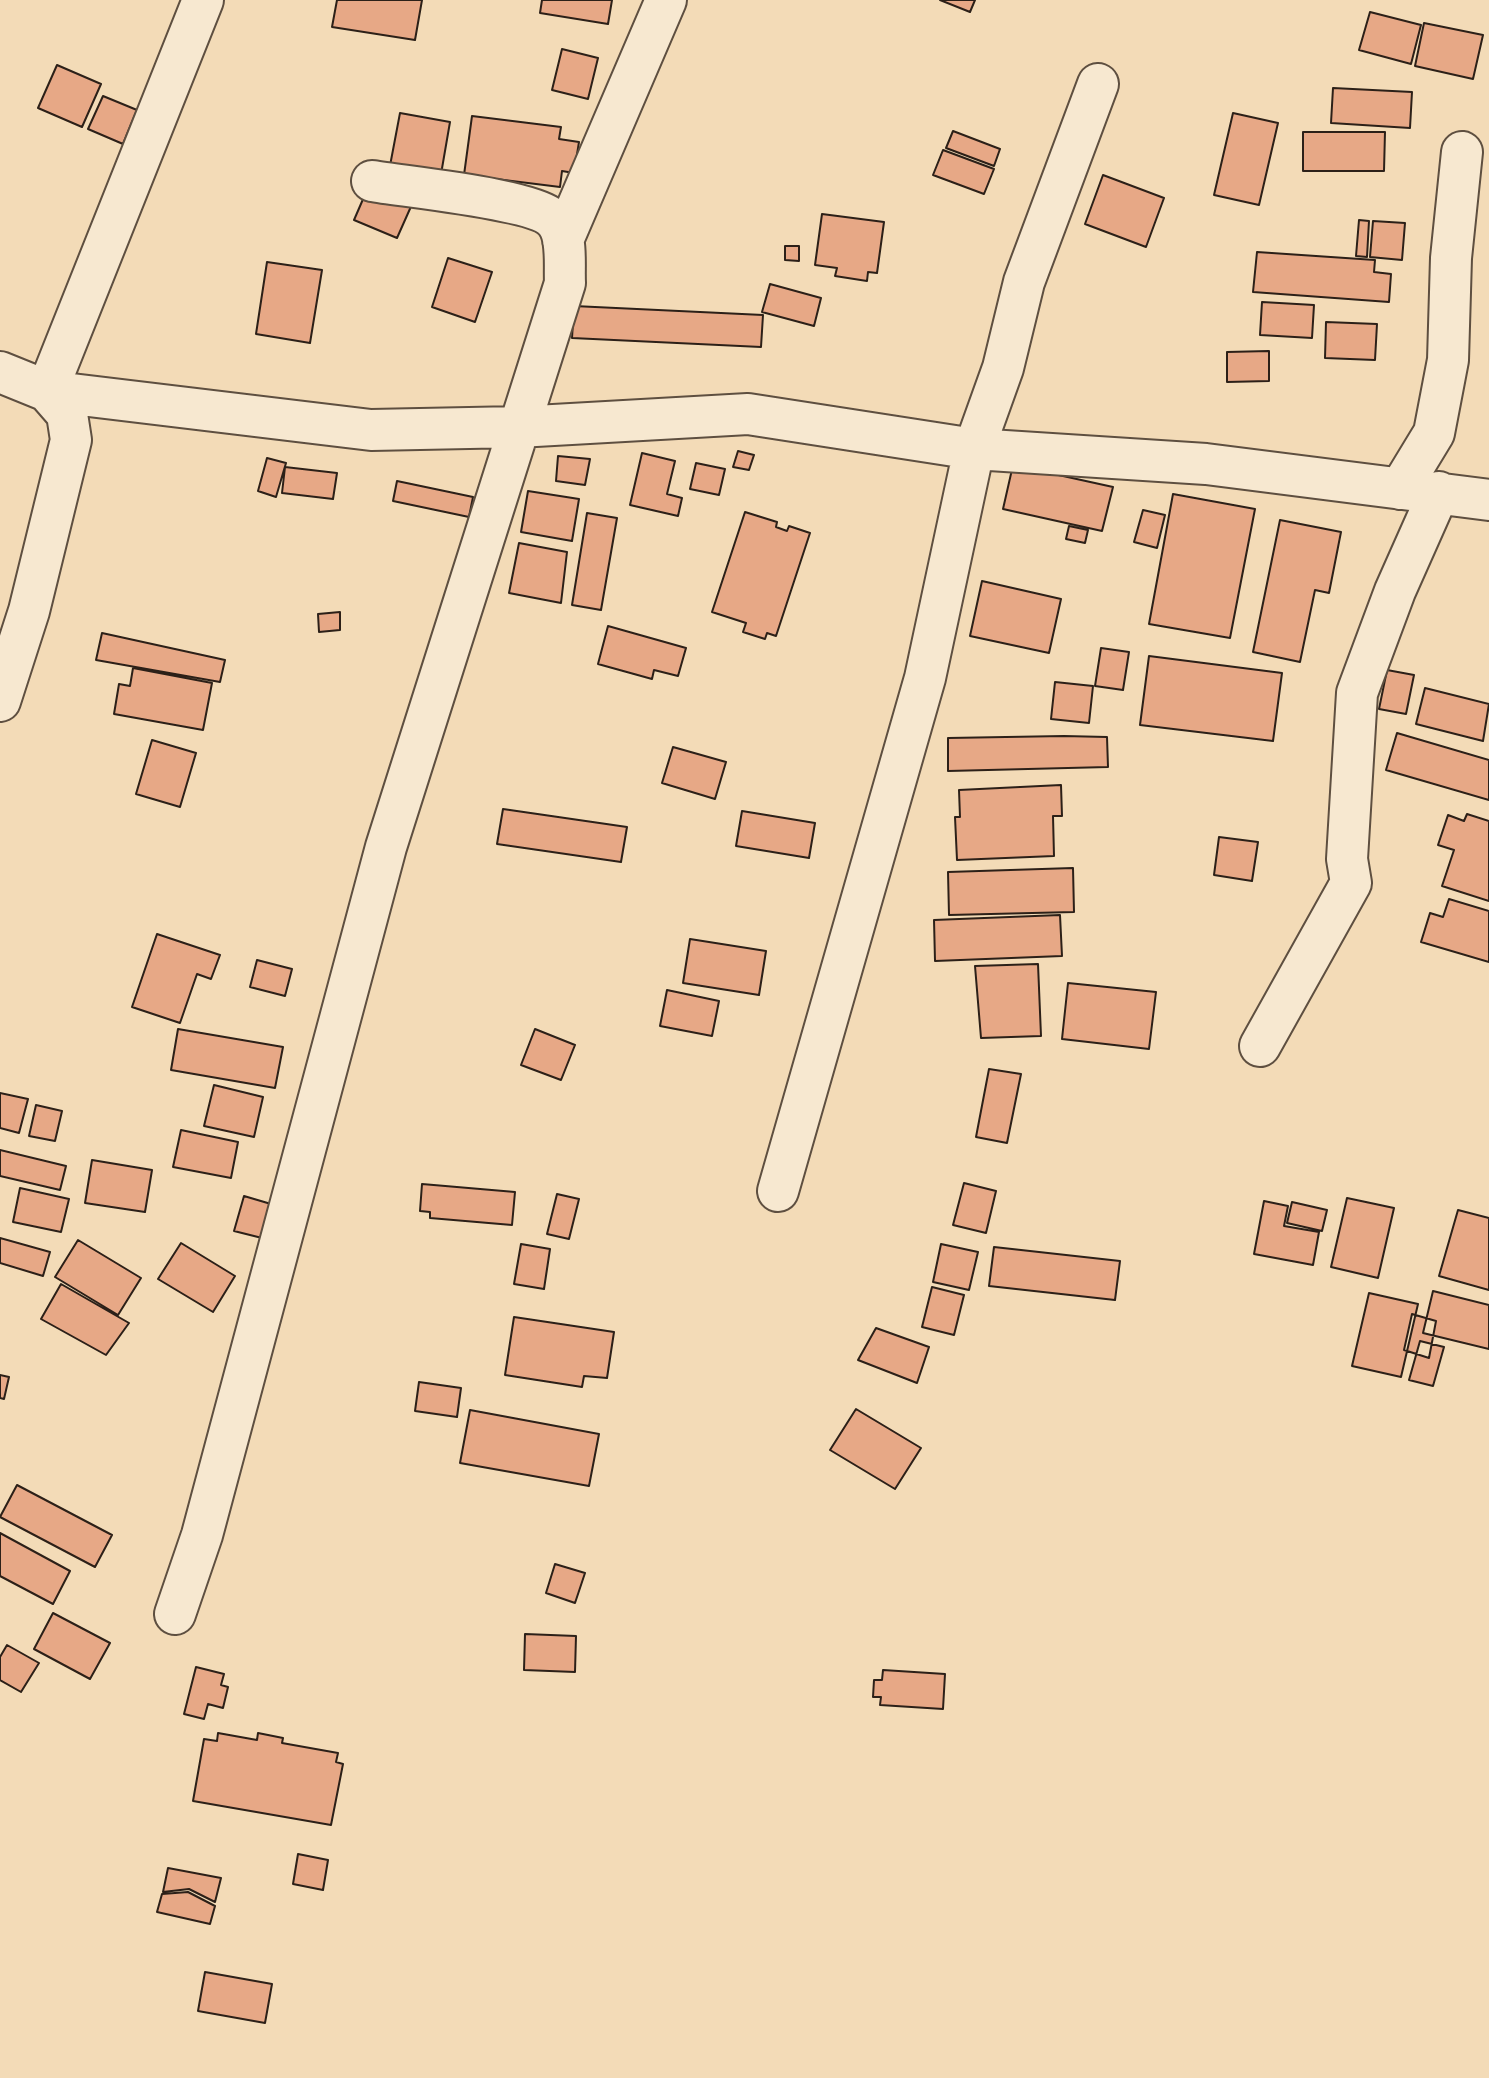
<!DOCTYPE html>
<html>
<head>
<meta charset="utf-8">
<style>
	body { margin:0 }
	canvas { display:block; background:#f3dbb7 }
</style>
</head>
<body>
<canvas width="1489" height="2078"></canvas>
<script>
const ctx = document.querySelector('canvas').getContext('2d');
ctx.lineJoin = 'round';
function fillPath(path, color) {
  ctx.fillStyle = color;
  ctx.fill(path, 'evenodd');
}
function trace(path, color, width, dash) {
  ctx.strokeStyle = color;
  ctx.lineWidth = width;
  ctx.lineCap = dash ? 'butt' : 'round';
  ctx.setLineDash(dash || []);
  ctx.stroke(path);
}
const building = new Path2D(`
	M337,0h85l-7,40 -83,-13z
	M542,0h70l-4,24 -68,-11z
	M940,0h35l-5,12z
	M1370,12l51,13 -10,39 -52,-14z
	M1424,23l59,12 -10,44 -58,-13z
	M562,49l36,9 -10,41 -36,-9z
	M57,65l44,19 -19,43 -44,-19z
	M1333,88l79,4 -2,36 -79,-5z
	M103,96l34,14 -14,34 -35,-15z
	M400,113l50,9 -10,58 -51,-9z
	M1233,113l45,10 -19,82 -45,-10z
	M472,116l89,11 -2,12 20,3 -5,31 -12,-2 -2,16 -96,-12z
	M953,131l47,18 -6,17 -48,-18z
	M1303,132h82l-1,39h-81z
	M943,150l51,19 -10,25 -51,-19z
	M1103,175l61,23 -18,49 -61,-23z
	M370,183l43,19 -16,36 -43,-18z
	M822,214l62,8 -7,51 -9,-1 -1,9 -32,-5 2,-8 -22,-3z
	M1359,220l10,1 -2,36 -11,-1z
	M1373,221l32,2 -3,37 -32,-3z
	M785,246h14v15l-14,-1z
	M1257,252l118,8 -1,12 17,2 -2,28 -136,-10z
	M448,258l44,14 -17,50 -43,-15z
	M267,262l55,8 -12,73 -54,-9z
	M770,284l51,14 -7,28 -52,-14z
	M1262,302l52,3 -2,33 -52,-3z
	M574,306l189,9 -2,32 -189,-9z
	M1326,322l51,2 -2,36 -50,-2z
	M1269,351v30l-42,1v-30z
	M738,451l16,4 -5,15 -16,-3z
	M642,453l33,8 -8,33 15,4 -4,18 -48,-11z
	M558,456l32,3 -5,26 -29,-4z
	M267,458l19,5 -10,34 -18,-6z
	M696,463l29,6 -6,26 -29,-6z
	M1013,465l100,22 -11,44 -99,-22z
	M285,467l52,6 -4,26 -51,-6z
	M397,481l76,16 -4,20 -76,-16z
	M528,491l51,8 -7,42 -51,-9z
	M1173,494l82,15 -25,129 -81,-14z
	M1143,510l22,5 -8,33 -23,-6z
	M745,512l32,10 -1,5 11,4 2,-5 21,7 -34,103 -9,-3 -2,6 -22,-7 3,-9 -34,-11z
	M587,513l30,5 -16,92 -29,-5z
	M1280,520l61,12 -12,61 -14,-3 -15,72 -47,-10z
	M1069,526l19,4 -3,13 -19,-4z
	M519,543l48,9 -6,51 -52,-10z
	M982,581l79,18 -12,54 -79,-17z
	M340,612v18l-21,2 -1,-18z
	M608,626l78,22 -8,28 -24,-6 -2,9 -54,-15z
	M102,633l123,27 -5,22 -124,-22z
	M1101,648l28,4 -6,38 -28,-4z
	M1149,656l133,17 -9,68 -133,-16z
	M133,668l79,15 -9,47 -89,-16 5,-30 11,2z
	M1387,670l27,5 -8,39 -27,-5z
	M1055,682l38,4 -4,37 -38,-4z
	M1425,688l64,16 -6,37 -67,-17z
	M1397,733l92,27v40l-103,-30z
	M1064,736l43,1 1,30 -160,4v-33z
	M152,740l44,13 -16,54 -44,-13z
	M673,747l53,15 -11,37 -53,-16z
	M1061,785l1,31h-9l1,40 -97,4 -2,-43h5l-1,-27z
	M503,809l124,18 -6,35 -124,-18z
	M742,811l73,12 -6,35 -73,-12z
	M1467,814l22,7v80l-47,-15 12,-36 -16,-5 10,-30 16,6z
	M1219,837l39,5 -6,39 -38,-6z
	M1073,868l1,44 -125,3 -1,-43z
	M1449,899l40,12v51l-68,-20 9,-29 13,4z
	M1060,915l2,41 -127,5 -1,-41z
	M157,934l63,21 -9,24 -14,-5 -17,49 -48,-16z
	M690,939l76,12 -7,44 -76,-12z
	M257,960l35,9 -7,27 -35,-9z
	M1038,964l3,72 -60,2 -6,-72z
	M1068,983l88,9 -7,57 -87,-10z
	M667,990l52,11 -7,35 -52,-10z
	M178,1029l105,18 -8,41 -104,-18z
	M535,1029l40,16 -14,35 -40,-15z
	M989,1069l32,5 -14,69 -31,-6z
	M214,1085l49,12 -9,40 -50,-11z
	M0,1093l28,6 -9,34 -19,-5z
	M36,1105l26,6 -7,30 -26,-5z
	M181,1130l57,12 -7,36 -58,-11z
	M0,1150l66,16 -6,24 -60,-14z
	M92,1160l60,10 -7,42 -60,-9z
	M964,1183l32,8 -10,42 -33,-8z
	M422,1184l93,8 -3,33 -82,-7v-6l-10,-1z
	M20,1188l49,11 -8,33 -48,-10z
	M557,1194l22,5 -10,40 -22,-5z
	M244,1196l27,8 -9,34 -28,-7z
	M1347,1198l47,10 -16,70 -47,-11z
	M1264,1201l24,5 -4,20 35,6 -6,33 -59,-11z
	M1292,1202l35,8 -5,21 -35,-8z
	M1458,1210l31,8v72l-50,-14z
	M0,1238l50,14 -7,24 -43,-13z
	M78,1240l63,38 -23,37 -63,-38z
	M181,1243l54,33 -22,36 -55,-33z
	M521,1244l29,5 -6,40 -30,-5z
	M941,1244l37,8 -9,38 -36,-8z
	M994,1247l126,14 -5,39 -126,-14z
	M61,1284l68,39 -23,32 -65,-36z
	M932,1287l32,8 -10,40 -32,-8z
	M1433,1291l56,14v44l-66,-16z
	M1369,1293l49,11 -17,73 -49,-11z
	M1412,1314l24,7 -7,37 -25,-8z
	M514,1317l100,15 -7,46 -23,-2 -2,11 -77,-12z
	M876,1328l53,19 -12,36 -59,-23z
	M1420,1341l24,6 -11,39 -24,-6z
	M0,1375l9,2 -5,22 -4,-1z
	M419,1382l42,6 -4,29 -42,-6z
	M856,1409l65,39 -26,41 -65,-39z
	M470,1410l129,24 -10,52 -129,-23z
	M17,1485l95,50 -17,32 -95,-50z
	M0,1533l70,38 -17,33 -53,-28z
	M555,1564l30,9 -10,30 -29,-10z
	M53,1613l57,30 -20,36 -56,-30z
	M525,1634l51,2 -1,36 -51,-2z
	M7,1645l32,18 -18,29 -21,-12v-23z
	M196,1667l28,7 -3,11 7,2 -5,21 -15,-4 -4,15 -20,-5z
	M883,1670l62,4 -2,35 -63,-4 1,-8h-8l1,-17h8z
	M218,1733l39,7 1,-7 25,5 -1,5 56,10 -2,9 7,2 -12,61 -138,-24 11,-62 13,2z
	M298,1854l30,6 -5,30 -30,-6z
	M168,1868l53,10 -6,24 -26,-13 -26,3z
	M188,1892l27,14 -5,18 -53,-12 5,-18z
	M205,1972l67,12 -7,39 -67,-12z`);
fillPath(building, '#e7a886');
trace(building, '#2c2018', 2);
const minor = new Path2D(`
	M563,240l103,-240
	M0,372l47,19 324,39 147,-3 230,-13 226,35 232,15 283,36
	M1400,489l34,-56 14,-73 3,-102 11,-106
	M0,701l29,-90 42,-171 -4,-26 -20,-23 156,-391
	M1260,1046l91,-163 -4,-24 10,-166 38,-102 44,-99
	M778,1191l147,-513 49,-229 29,-81 21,-86 74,-198
	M175,1614l27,-79 184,-688 179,-564c-1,-18 3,-46 -9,-61 -17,-23 -150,-35 -184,-41`);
trace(minor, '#5e4f40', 44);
trace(minor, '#f7e8d0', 40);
</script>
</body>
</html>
